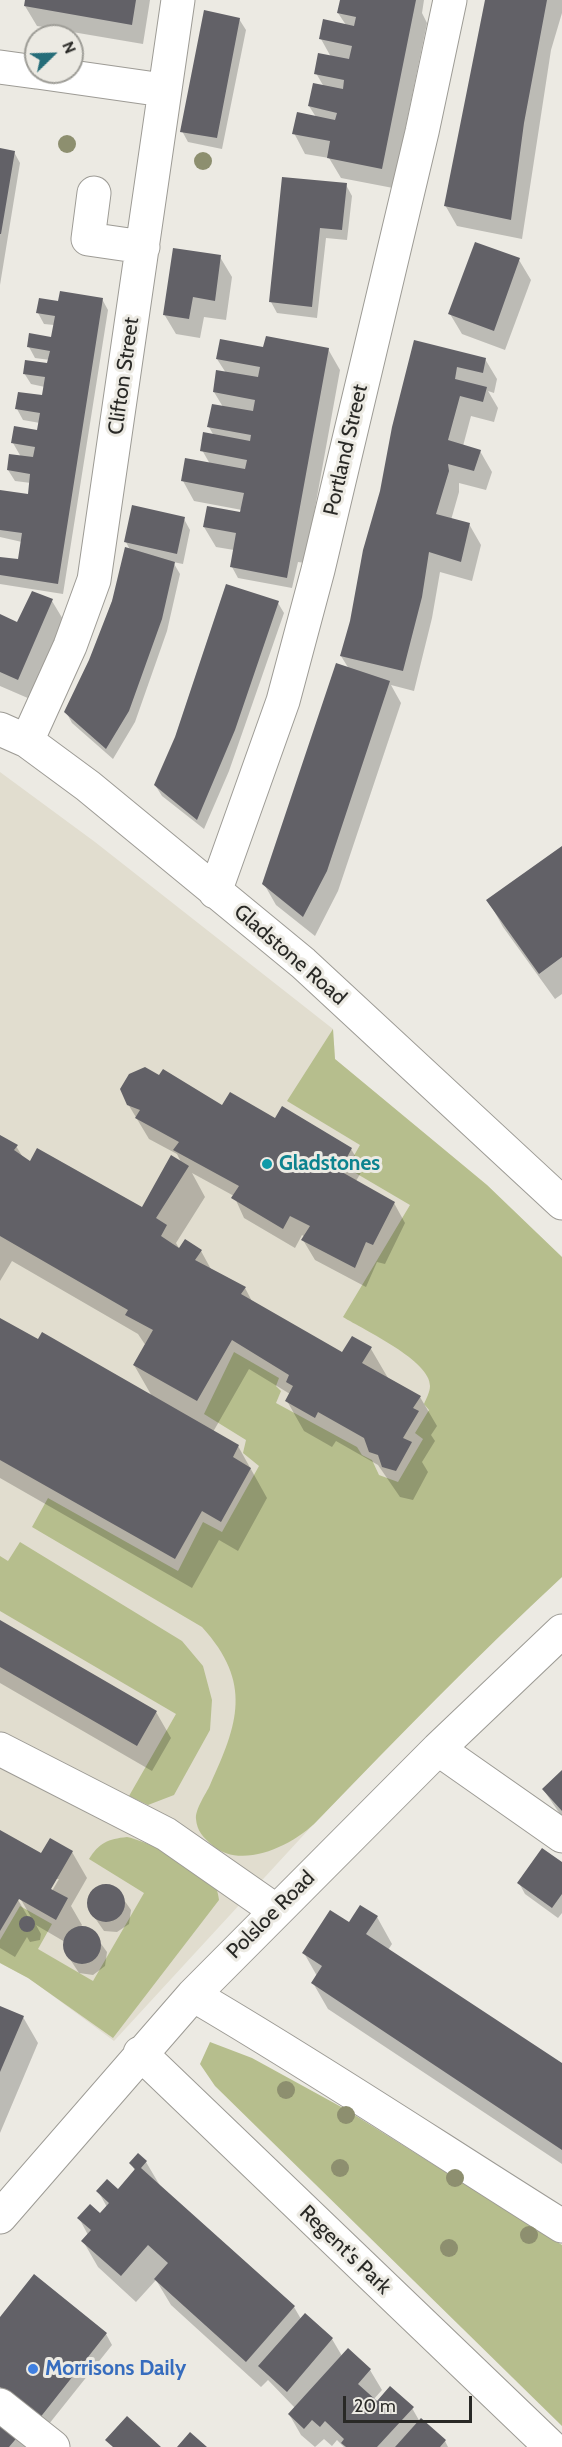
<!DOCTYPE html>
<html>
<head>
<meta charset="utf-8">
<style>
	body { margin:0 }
	#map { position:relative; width:562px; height:2447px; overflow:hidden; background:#eceae3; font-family:Cabin,sans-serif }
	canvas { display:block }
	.north { position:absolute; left:24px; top:24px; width:60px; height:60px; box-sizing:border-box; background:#eceae3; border:2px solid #9e9d97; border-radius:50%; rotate:67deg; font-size:16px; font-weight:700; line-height:24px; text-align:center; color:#292926 }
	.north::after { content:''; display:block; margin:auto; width:21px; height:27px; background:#256d79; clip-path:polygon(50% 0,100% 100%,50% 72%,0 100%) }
	.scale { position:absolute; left:343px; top:2396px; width:129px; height:27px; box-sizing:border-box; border:3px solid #292926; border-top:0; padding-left:8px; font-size:18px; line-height:21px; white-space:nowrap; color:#292926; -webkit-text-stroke:4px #eceae3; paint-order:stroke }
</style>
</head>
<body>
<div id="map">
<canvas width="562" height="2447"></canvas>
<div class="north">N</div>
<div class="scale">20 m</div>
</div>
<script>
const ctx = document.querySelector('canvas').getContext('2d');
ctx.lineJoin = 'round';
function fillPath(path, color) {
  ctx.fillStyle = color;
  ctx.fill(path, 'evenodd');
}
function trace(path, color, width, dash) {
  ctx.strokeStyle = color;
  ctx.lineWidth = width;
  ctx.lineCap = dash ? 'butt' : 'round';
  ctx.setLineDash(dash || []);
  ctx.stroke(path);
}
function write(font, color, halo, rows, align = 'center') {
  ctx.font = font + ' Cabin,sans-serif';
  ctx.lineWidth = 6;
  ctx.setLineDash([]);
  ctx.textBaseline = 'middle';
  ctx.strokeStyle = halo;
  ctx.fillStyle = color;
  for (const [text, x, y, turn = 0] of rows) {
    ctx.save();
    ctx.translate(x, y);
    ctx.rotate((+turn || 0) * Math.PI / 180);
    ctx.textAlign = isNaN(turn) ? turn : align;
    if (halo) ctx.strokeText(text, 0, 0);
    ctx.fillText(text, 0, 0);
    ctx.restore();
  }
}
fillPath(new Path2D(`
	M0,772l95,70 238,187 2,30 152,126 75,72v320l-90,84 -161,166 -197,214 -84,-62 -30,-16z`), '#e1ddcf');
fillPath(new Path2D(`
	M333,1029l2,30 152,126 75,72v320c-85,79 -165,161 -245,244 -23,24 -76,50 -105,24 -9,-8 -15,-14 -16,-26 -1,-10 10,-25 14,-34 28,-61 43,-102 -8,-158l-170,-100 16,-29 130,73 25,-49 19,10 37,-66 -16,-13 3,-13 -42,-26 30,-62 45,26 -3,8 5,5 -5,12 81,44 5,8 10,5 7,15 19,7 25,-43 -8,-6 14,-23 -5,-6c2,-5 6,-12 6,-18 1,-25 -66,-56 -87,-69l67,-112 -63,-37 13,-23 -73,-44z
	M20,1542l162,99 21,25 9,34 -2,30 -36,65 -26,10 -19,-9 47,-82 -176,-103v-55l8,5z
	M127,1837c17,3 72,29 84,42 5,6 7,13 8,21l-106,138 -85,-60 -28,-15v-23l20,-34 32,18 -14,25 55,32 51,-88 -55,-34c10,-16 19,-20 38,-22z
	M210,2042l42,16 93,51 217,136v181l-347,-340 -15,-22z`), '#b6be8d');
fillPath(new Path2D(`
	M26,0h124l-7,44 -106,-18 -12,-20z
	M341,0h83l-2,13 5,10 -34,165 -52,-10 -12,-20 -24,-4 -11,-21 22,-16 -7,-11 15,-19 -8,-14 15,-16 -10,-18 25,-14 -8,-12z
	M487,0h75v13l-11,37 -29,189 -65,-13 -12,-21z
	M239,19l7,11 -24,119 -34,-7 -6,-11z
	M0,150l14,2 6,11 -20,122z
	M346,185l6,11 -5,44 -21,-2 -9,80 -40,-5 -6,-11z
	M220,257l12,20 -6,43 -22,-3 -4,21 -24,-4 -12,-20z
	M519,260l12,20 -26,70 -43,-16 -12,-20z
	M102,299l6,11 -45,284 -63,-10v-26l19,3 3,-19 -22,-5v-41h29l2,-13 -16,-2 -7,-11 13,-13 -8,-14 26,-12 1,-8 -17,-3 -6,-11 26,-12 2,-10 -14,-3 -7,-11 25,-8 1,-5 -15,-2 -6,-11 23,-9 2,-13 -10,-1 -6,-11 22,-11z
	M415,342l70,17 12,20 -3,14 -6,-2 10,17 -4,14 -23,-6 -8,30 17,5 12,21 -6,18 -27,-7v9l-8,28 18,4 12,21 -9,36 -32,-9 -8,46 -18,73 -23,-6 10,18 -63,188 -23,45 -39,-31 -12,-21 85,-215 -8,-13 11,-35z
	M264,349h64l12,21 -35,193 -7,-1 -6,26 -54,-10 -6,-11 2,-17 -18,-3 -12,-20 37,-14 1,-3 -48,-9 -11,-20 27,-17 -8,-14 12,-14 -5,-9 14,-20 -9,-15 12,-19 -9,-14z
	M184,519l6,11 -7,34 -10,-2 7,12 -13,57 -32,91 -22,37 -41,-36 -6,-11 25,-51 39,-111 -4,-8z
	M52,601l12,20 -34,78 -30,-13v-71l17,9z
	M278,603l6,10 -55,158 -25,58 -42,-33 -7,-11z
	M562,848v146l-7,5 -52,-72 -15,-27z
	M128,1104l95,3 52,13 76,29 12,20 -7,12 38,22 11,20 -20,41 -8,-2 -11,25 -51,-27 -12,-20 2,-3 -3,-2 -7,13 -51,-30 -10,-22 -42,-23 13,24 -29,46 4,7 21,1 11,20 33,17 8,15 90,51 9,-16 19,11 17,29 32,19 17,29 -6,9 4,6 -13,21 6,10 -15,28 -13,-3 -22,-32 -42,-24 -4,6 -28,-16 -17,-30 3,-7 -41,-25 -36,63 25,14 29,52 -29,53 -19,-11 -27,48 -192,-110v-159l38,22 115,57 -19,-33 12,-19 -8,-12 -126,-73 -12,20v-145l16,10 8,13 119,50 39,-45 -5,-10 -28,-15z
	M0,1622l156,90 15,26 -19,33 -152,-88z
	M562,1772v45l-19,-28z
	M0,1832l42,24 30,-4 15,26 -16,28 11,19 -2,3 11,2 16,22 -2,14 -12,9 -14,-2 -15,-23 1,-8 -29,-17 5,9 -1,6 -10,2 -3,-5 -12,20 -15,-9zM55,1879h4l-10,17 -3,-1zM16,1891l15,26h-3l-14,-24z
	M562,1864v49l-4,5 -33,-24 -6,-11z
	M101,1885l14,2 16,23 -2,14 -12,8 -13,-1 -16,-23 2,-15z
	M377,1917l15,27 -4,6 174,115v99l-234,-155 -15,-26 4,-7 -13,-23 46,-28z
	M0,2007l23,10 15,26 -38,90z
	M138,2155l8,7 16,27 132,118 7,12 4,-4 27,24 10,17 28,14 12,20 -9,10 4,3 35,5 8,14 25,19 3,6h-104l-7,-7 -5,6 -8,-7 -9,8 -14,-12 -12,-21 6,-6 -27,-28 -7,7 -90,-82 -15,-25 -20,22 -38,-35 -15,-26 5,-6 -9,-17 21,-3 7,-8 -9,-16h20l17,-20 -4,-8z
	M0,2319l106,15 6,11 -67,84 -45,-38z
	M18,2435l7,12h-25z`), '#0003');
fillPath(new Path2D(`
	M25,0h111l-4,25 -108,-19z
	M340,0h76l-34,169 -55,-11 3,-17 -38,-7 5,-22 38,8 2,-7 -29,-7 5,-23 30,6 1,-9 -30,-6 4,-21 31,6 3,-13 -33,-7 4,-20 31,7 2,-9 -19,-4z
	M485,0h62l-23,123 -13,97 -67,-14z
	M204,10l36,8 -23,120 -37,-6z
	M0,148l15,3 -14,83h-1z
	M282,177l65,6 -5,47 -22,-2 -8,79 -43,-5z
	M475,242l45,16 -26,73 -46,-17z
	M173,248l48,7 -6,46 -22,-4 -4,22 -26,-4z
	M60,291l43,7 -45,286 -58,-9v-18l18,2 4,-26 -22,-3v-40l28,4 2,-20 -23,-4 2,-16 24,3 2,-10 -24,-4 3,-17 23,4 3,-17 -25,-4 3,-17 24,3 3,-18 -22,-3 2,-14 22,3 3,-12 -23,-4 2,-14 22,4 4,-21 -19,-3 3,-15 19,3z
	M266,336l63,12 -42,230 -57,-11 6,-34 -33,-6 4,-21 33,6 4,-19 -63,-12 4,-23 60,11 2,-9 -47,-9 3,-19 47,9 1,-6 -44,-8 5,-23 41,7 2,-11 -42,-8 3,-22 42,7 2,-10 -44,-8 4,-20 43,8z
	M414,340l72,18 -3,15 -26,-6 -2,12 32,8 -4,15 -23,-6 -12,44 33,10 -7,21 -26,-7 1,7 -13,43 34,9 -9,39 -32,-10 -7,45 -19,74 -63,-15 10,-35 13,-71 17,-59 12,-64z
	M132,505l53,12 -8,37 -53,-12z
	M125,547l50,15 -13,57 -33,92 -23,38 -42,-37 25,-52 23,-59z
	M226,584l53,17 -44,129 -38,90 -43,-35 21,-48z
	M32,591l21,8 -35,81 -18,-8v-58l17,8z
	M336,663l54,18 -63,190 -24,46 -41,-33z
	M562,846v111l-23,17 -53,-74z
	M145,1067l14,8 4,-6 59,36 8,-13 45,26 7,-12 70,42 -7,13 -7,-4 -5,10 62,35 -22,43 -7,-3 -11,26 -54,-28 9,-14 -20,-10 -7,13 -52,-31 8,-12 -66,-36 6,-8 -44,-24 5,-8 -13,-5 -7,-16 9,-15z
	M0,1135l18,10 -4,5 16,11 7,-13 105,59 29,-52 18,11 -33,52 11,7 -6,11 18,12 6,-9 17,11 -7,10 51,27 -5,7 101,58 10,-16 20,11 -10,16 59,33 -8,12 6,3 -16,27 9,4 -16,29 -14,-4 -4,-12 -9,-3 -5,-14 -46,-26 -3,6 -30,-17 8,-15 -7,-4 3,-7 -57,-35 -35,61 -64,-36 20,-35 -28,-15 3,-5 -128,-74z
	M0,1318l38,21 4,-7 197,113 -6,12 18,11 -30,54 -19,-11 -27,48 -175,-99z
	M0,1620l157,91 -20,35 -137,-79z
	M562,1770v41l-20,-22z
	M0,1830l41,23 9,-15 23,13 -22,38 17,9 -12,22 -37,-21 -19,32z
	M542,1848l20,14v32l-10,14 -35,-25z
	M87 1903a19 19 0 1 1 38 0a19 19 0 1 1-38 0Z
	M360,1905l18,11 -12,18 196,129v87l-251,-167 11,-17 -20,-13 28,-43 19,12z
	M19 1924a8 8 0 1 1 16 0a8 8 0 1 1-16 0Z
	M63 1945a19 19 0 1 1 38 0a19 19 0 1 1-38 0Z
	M0,2006l24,10 -24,56z
	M138,2153l9,8 -6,7 154,138 -49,56 -92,-83 14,-16 -20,-18 -27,31 -40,-35 10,-11 -14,-12 13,-14 10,9 9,-10 -13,-12 11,-12 11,10 17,-20 -6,-6z
	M34,2274l73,59 -68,86 -39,-32v-70z
	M305,2313l28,25 -46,54 -29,-26z
	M348,2348l23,21 -13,15 19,17 13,-15 24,21 -37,40h-31l-5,-4 3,-4 -19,-18 -5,6 -8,-7 -8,9 -16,-15z
	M127,2416l34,31h-48l-8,-7z
	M0,2418l20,16 -11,13h-9z
	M421,2418l25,22 -6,7h-45z
	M190,2432l17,15h-30z`), '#626167');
const minor = new Path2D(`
	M0,67l36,5
	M37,72l126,18
	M94,193l-6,46 55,8
	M0,729l27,12 61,45 215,177 259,240
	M27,741l43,-95 24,-66 84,-580
	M215,892l68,-191 35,-131 104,-438 28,-132
	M0,1749l166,85 109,76
	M438,1749l124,87
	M193,1995c125,73 246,154 369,231
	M140,2053l411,394
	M0,2217l193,-222 245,-246 124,-118
	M0,2405l53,42`);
trace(minor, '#9d9b95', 35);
trace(minor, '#fff', 33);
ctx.fillStyle = '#8d8f6f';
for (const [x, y] of [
	[67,144],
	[203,161],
	[286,2090],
	[346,2115],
	[340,2168],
	[455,2178],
	[529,2235],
	[449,2248]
]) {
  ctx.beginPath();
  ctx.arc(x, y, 9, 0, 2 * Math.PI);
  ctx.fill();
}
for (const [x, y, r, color] of [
	[267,1164,6,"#0f9aa8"],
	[33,2369,6,"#3f7fe0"]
]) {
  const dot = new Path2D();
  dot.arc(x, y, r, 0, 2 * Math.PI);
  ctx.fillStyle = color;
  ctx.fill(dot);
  trace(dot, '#eceae3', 2);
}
write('21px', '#292926', '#eceae3', [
	["Clifton Street",124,376,-82],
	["Portland Street",346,450,-77],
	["Gladstone Road",290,955,41],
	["Polsloe Road",271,1915,-45],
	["Regent's Park",345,2250,44]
]);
write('bold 21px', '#0d838f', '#eceae3', [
	["Gladstones",279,1164]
], 'left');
write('bold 21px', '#366cbe', '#eceae3', [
	["Morrisons Daily",45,2369]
], 'left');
</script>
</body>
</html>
